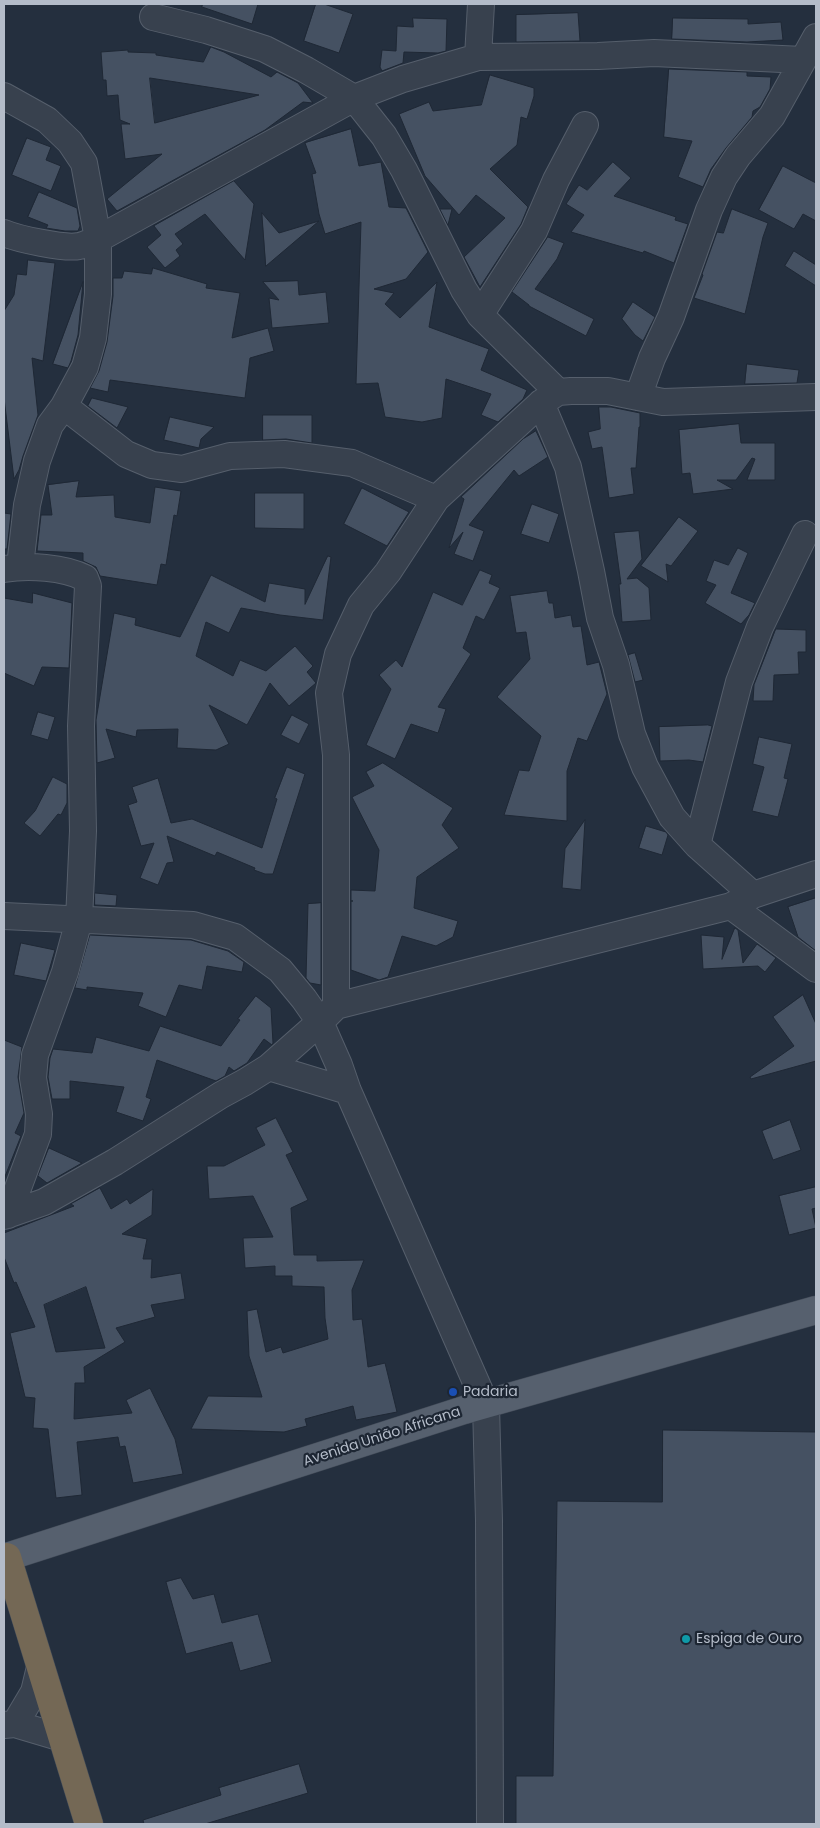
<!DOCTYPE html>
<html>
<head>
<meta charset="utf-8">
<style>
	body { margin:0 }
	#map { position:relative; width:820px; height:1828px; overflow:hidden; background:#242f3e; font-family:Poppins,sans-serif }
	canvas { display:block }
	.frame { position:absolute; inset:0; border:5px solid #b4bcc9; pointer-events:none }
</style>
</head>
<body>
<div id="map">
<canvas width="820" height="1828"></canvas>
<div class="frame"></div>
</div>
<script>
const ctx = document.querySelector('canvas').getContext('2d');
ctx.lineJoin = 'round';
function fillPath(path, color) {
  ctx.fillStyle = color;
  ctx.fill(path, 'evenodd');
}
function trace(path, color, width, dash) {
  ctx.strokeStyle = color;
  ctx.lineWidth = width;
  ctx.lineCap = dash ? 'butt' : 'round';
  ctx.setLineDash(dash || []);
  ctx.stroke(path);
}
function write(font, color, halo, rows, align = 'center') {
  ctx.font = font + ' Poppins,sans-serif';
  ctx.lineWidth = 4.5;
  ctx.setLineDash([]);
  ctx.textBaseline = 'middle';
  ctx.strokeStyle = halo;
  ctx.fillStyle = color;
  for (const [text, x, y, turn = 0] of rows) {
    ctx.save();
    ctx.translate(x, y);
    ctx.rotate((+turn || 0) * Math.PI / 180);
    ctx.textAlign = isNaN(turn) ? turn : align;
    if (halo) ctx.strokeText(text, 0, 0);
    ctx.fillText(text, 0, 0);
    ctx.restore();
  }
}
const building = new Path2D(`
	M203,4h55l-6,20 -50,-17z
	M316,4h8l29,10 -14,39 -35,-12z
	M578,13l2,28 -64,1v-27z
	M413,18l34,1 -1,32 -8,2 -34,-1 -1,11 -21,8 -2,-4 2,-17 14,1 1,-25 16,1z
	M673,18l75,1v5l33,-2 2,18 -36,2 -75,-3z
	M211,47l13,5 47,25 6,-5 21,11 15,20 -10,-1 -38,28 -148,81 -10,-12 55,-45 -37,5 -4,-35h9l-10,-4 -2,-25 -11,1 -1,-16h-3l-2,-28 27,-2v2l28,1v2l47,7zM150,78l109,17 -104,28z
	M669,69l78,3v4l24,1 -1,12 -10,18 -7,4 -1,6 -26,31 -15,21 -8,18 -25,-10 14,-36 -28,-4z
	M490,75l44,13v8l-7,23 -6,-2 -4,28 -27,24 38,38 -7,17 -41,63 -16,-30 41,-39 -29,-23 -17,20 -34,-39 -26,-62 30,-12 4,9 48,-6z
	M351,129l8,37 22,-4 8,45 17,1 22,44 -22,27 -32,10 20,4 -9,11 15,14 37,-36 -8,45 60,22 -8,21 46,20 -4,9 -25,23 -17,-7 10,-21 -45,-15 -4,39 -20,4 -37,-5 -7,-34 -22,1 5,-162 -36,12 -6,-20 -7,-40 4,-1 -11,-30z
	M27,138l24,9 -5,13 15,6 -10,25 -39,-16z
	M613,162l18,16 -17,18 62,21 -1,3 13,4 -14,39 -30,-12 -1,2 -72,-21 13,-17 -18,-11 13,-19 8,5z
	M783,166l33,17v38l-13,-7 -9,15 -35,-19z
	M234,181l20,23 -9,56 -40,-46 -30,20 8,10 -7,6 4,6 -15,12 -18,-21 14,-12 -7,-9z
	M39,192l38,16 3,18 -2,5h-13l-19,-3 2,-3 -20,-8z
	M440,209h12l-4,16z
	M732,209l36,14 -5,14 -18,77 -51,-16 9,-23 -1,-1 15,-42 6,1z
	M262,213l17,20 40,-12 -53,45z
	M548,237l16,6 -7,16 -22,30 59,30 -8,17 -57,-30v-1l-17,-13z
	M794,251l22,14v21l-31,-20z
	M28,260l27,3 -12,98 -11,-3 6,57 -15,41 -4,14 -5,9 -10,-81v-87l10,-16 3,-21 9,1z
	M153,268l54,16 -1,4 34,5 -8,45 36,-10 6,23 -24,7 -5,40 -135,-18 -2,12 -18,-4 9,-17 8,-29 6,-46v-18h9l2,-7 27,3z
	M298,281l1,14 27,-3 3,31 -57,5 -3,-30 10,2 -16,-18z
	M83,282l-5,53 -7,26 -3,7 -15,-4z
	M633,302l22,15 -12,24 -8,-6 -13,-16z
	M747,364l52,6 -2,13 -52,1z
	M92,398l36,9 -11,21 -29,-22z
	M599,407h12l29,6v14h-1l-3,41h-5l3,26 -25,4 -7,-51 -10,2 -4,-17 12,-3z
	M263,415h49v28l-26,-4 -23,1z
	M170,417l44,10 -13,12 -2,9 -35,-8z
	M739,424l2,19h34v37h-28l8,-21 -3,-1 -16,22h-19l16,9 -40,5 -3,-21 -8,1 -3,-44z
	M536,431l12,26 -29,19 -5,-6 -45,55 15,6 -11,30 -19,-7 9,-22 -14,16 15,-49 -3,-2 62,-58z
	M79,481l-3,16 38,-2 1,22 35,6 5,-36 26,4 -4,25 -3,-1 -8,50 -5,-1 -4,21 -57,-9 -4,-9 -13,-6v-8l-46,-2 4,-36h11l-4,-30z
	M362,488l47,24 -22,34 -43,-22z
	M255,493h49v36l-49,-1z
	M532,504l27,10 -10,29 -28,-9z
	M4,513l7,1 -4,35h-3z
	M679,517l19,14 -27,35 -5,-2 2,18 -27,-16z
	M639,531l3,28 -15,20 10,-1 12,10 2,32 -29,2 -3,-38h2l-7,-51z
	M738,548l10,5 -17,40 24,10 -6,12 -8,9 -36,-21 11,-18 -10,-4 8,-21 14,5z
	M328,556l3,1 -8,63 -43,-5 -39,-7 -12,25 -23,-11 -10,34 37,20 7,-16 26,11 29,-25 18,20 -6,6 9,11 -27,23 -19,-23 -23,42 -38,-20 20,39 -13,6 -39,-2 1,-19 -41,1 -1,7 -30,-8 9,29 -18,5 -1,-43 18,-107 22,5 -1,7 45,12 31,-62 54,27 4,-19 36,6v15z
	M480,570l12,5 -3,8 11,5 -16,32 -8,-4 -13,32 8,6 -33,53 8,2 -8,24 -27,-9 -16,35 -29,-14 25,-56 -12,-14 17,-15 6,7 31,-75 29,13z
	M547,591l2,12h4l2,15 16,-3 2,12 8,-1 6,39 12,-3 8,32 -20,47 -9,-3 -11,33v50l-63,-6 15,-45 10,1 12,-35 -44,-39 33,-38 -4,-27 -10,1 -6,-37z
	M33,593l39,10 -3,65 -27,-1 -8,19 -30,-13v-75l28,5z
	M776,629l30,1v22h-8l1,22 -25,1 -1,26h-20l1,-16z
	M635,653l8,27 -8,2 -7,-27z
	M38,712l17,5 -7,23 -17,-5z
	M292,715l17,9 -10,20 -18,-9z
	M708,725l4,1 -9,36 -14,-2 -29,1 -1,-34z
	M759,737l33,7 -8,34 4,1 -10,38 -26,-6 12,-44 -11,-3z
	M383,763l70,45 -11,17 17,23 -42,29 -3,31 44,13 -5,16 -17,9 -34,-10 -14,41 -9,3 -28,-10v-69h2h-2v-11l24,1 4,-41 -27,-53 22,-11 -8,-14z
	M287,767l18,7 -32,100h-8l-11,-4 1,-2 -38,-16 -2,4 -48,-20 7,26 -7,1 -9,22 -18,-7 14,-35 -13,3 -13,-41 9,-3 -5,-15 26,-9 13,45 21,-4 70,29 15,-49 -2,-1z
	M53,777l14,7v19l-6,12 -3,-1 -18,22 -16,-13 11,-12z
	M585,820l-4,70 -19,-2 3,-39z
	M646,826l20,6 2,3 -6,20 -23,-7z
	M95,893l22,2 -1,11 -21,-1z
	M816,898v53l-18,-14 -10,-30z
	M321,903v82l-11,-2 -4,-5 2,-74z
	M735,928l3,2 5,33 14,-19 19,14 -11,14 -7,-6 -55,3 -2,-34 23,2 -2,22z
	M90,935l101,5 37,11 16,11 -2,10 -35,-6 -5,24 -23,-5 -13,32 -28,-11 5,-13 -56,-6v3l-12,-2z
	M21,943l34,7 -9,31 -32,-6z
	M803,995l13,29v37l-65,18 -1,-2 44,-31 -21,-29z
	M256,996l15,12 2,35 -1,2 -8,-6 -17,24 -13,8 -5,-4 -4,9 -9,5 -59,-21 -11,37 5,2 -8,22 -27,-9 8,-25 -54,-6v18h-18l-4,-22 2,-19 3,-9 39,4 4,-16 53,14 11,-25 61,20 19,-26 -2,-1z
	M4,1040l18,7 -4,30 6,36 -9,20 6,3 -17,43z
	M276,1118l17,34 -7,3 22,45 -17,8 3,47h23v6l47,-1 -12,30 1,30 9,-1 6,48 17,-4 12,49 -41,8 -3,-14 -48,13 2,7 -23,6 -93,-3 17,-33 54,1 -13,-41 -2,-45 10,-2 9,43 15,-5 2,6 45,-14 -3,-21 -1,-31 -32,-1v-10h-17v-10l-30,2 -2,-30 30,-1 -20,-41 -44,3 -2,-33h17l41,-21 -9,-17z
	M790,1120l11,30 -28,10 -11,-29z
	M49,1148l33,15 -35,20 -9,-7z
	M816,1187v21l-4,1 4,19 -27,7 -10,-39z
	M100,1188l11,21 16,-10 3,5 23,-15 -1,26 -30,19 25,5 -4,20h9l-1,19 30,-5 4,26 -34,6 4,12 -39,11 9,14 -41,25 1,16h-10l-1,36 58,-6 -6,-13 24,-12 25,51 8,35 -50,9 -8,-37 -5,1 -2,-10 -41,5 5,53 -26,3 -8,-69 -15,-1 2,-30 -10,-1 -15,-64 25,-6 -19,-45 -2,1 -10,-26v-24l70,-27 -3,-2zM86,1287l19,61 -49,4 -12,-47z
	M663,1430l153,2v392h-300v-48h37l4,-275 105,1z
	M181,1578l12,21 21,-5 8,29 36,-9 14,48 -32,9 -8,-29 -46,12 -20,-72z
	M299,1764l9,29 -103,31h-61l-1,-4 78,-25 -2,-7z`);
fillPath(building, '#455162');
trace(building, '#1f2835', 1);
const minor = new Path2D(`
	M153,17l53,13 59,19 41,21 48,28 30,38 20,34 60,120 16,25 78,77
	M478,57l3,-53
	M4,96l43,24 23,22 14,21 14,76v55l-5,44 -8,29 -21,39 -14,19 -13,36 -10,44 -7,61
	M4,233c14,6 61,16 75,13 6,-1 13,-5 19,-7l256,-141 49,-19 75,-22 120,-1 56,-3 149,7
	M480,315l54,-84 22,-51 29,-55
	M638,397l14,-39 19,-41 38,-107 15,-33 14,-21 34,-40 44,-79
	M541,403l27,64 23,104 9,47 16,47 16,69 13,33 27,50 25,28 56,50
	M64,406l62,48 26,11 30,4 48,-13 54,-2 68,9 84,36
	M4,569c24,-4 60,-2 81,9l3,8 -7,140 2,105 -4,89 -14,52 -30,83 -2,23 6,36 -1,20 -30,81
	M697,845l42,-163 21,-55 45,-93
	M731,906l85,63
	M4,916l189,9 42,12 45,33 24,29 16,23 19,43 9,26 138,314 3,116 1,303
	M336,1006v-251l-7,-62 9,-39 23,-49 27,-33 48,-73 105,-96 17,-11 13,-1h37l55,11 153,-5
	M269,1067l79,24
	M4,1216l40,-14 71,-40 106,-67 24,-13 24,-15 51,-45 16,-16 395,-100 22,-11 63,-21
	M15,1724l19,-32 6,-25
	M4,1725l11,-1 47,14`);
const major = new Path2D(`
	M4,1558l460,-148 352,-100`);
const highway = new Path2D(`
	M7,1557l82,267`);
trace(minor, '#565f6c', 28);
trace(major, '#414a57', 29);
trace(highway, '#434c59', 29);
trace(minor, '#38414e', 26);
trace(major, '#56606e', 28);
trace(highway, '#746855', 28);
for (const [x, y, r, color] of [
	[453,1392,5,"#1a4fb4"],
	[686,1639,5,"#0f9aa8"]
]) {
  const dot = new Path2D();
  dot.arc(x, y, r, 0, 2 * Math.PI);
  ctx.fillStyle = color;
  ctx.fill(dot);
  trace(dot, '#1d2633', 2);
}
write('14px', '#b4bcc9', '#1d2633', [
	["Padaria",463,1392],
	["Espiga de Ouro",696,1639]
], 'left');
write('14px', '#b4bcc9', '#1d2633', [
	["Avenida União Africana",382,1437,-18]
]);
</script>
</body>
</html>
